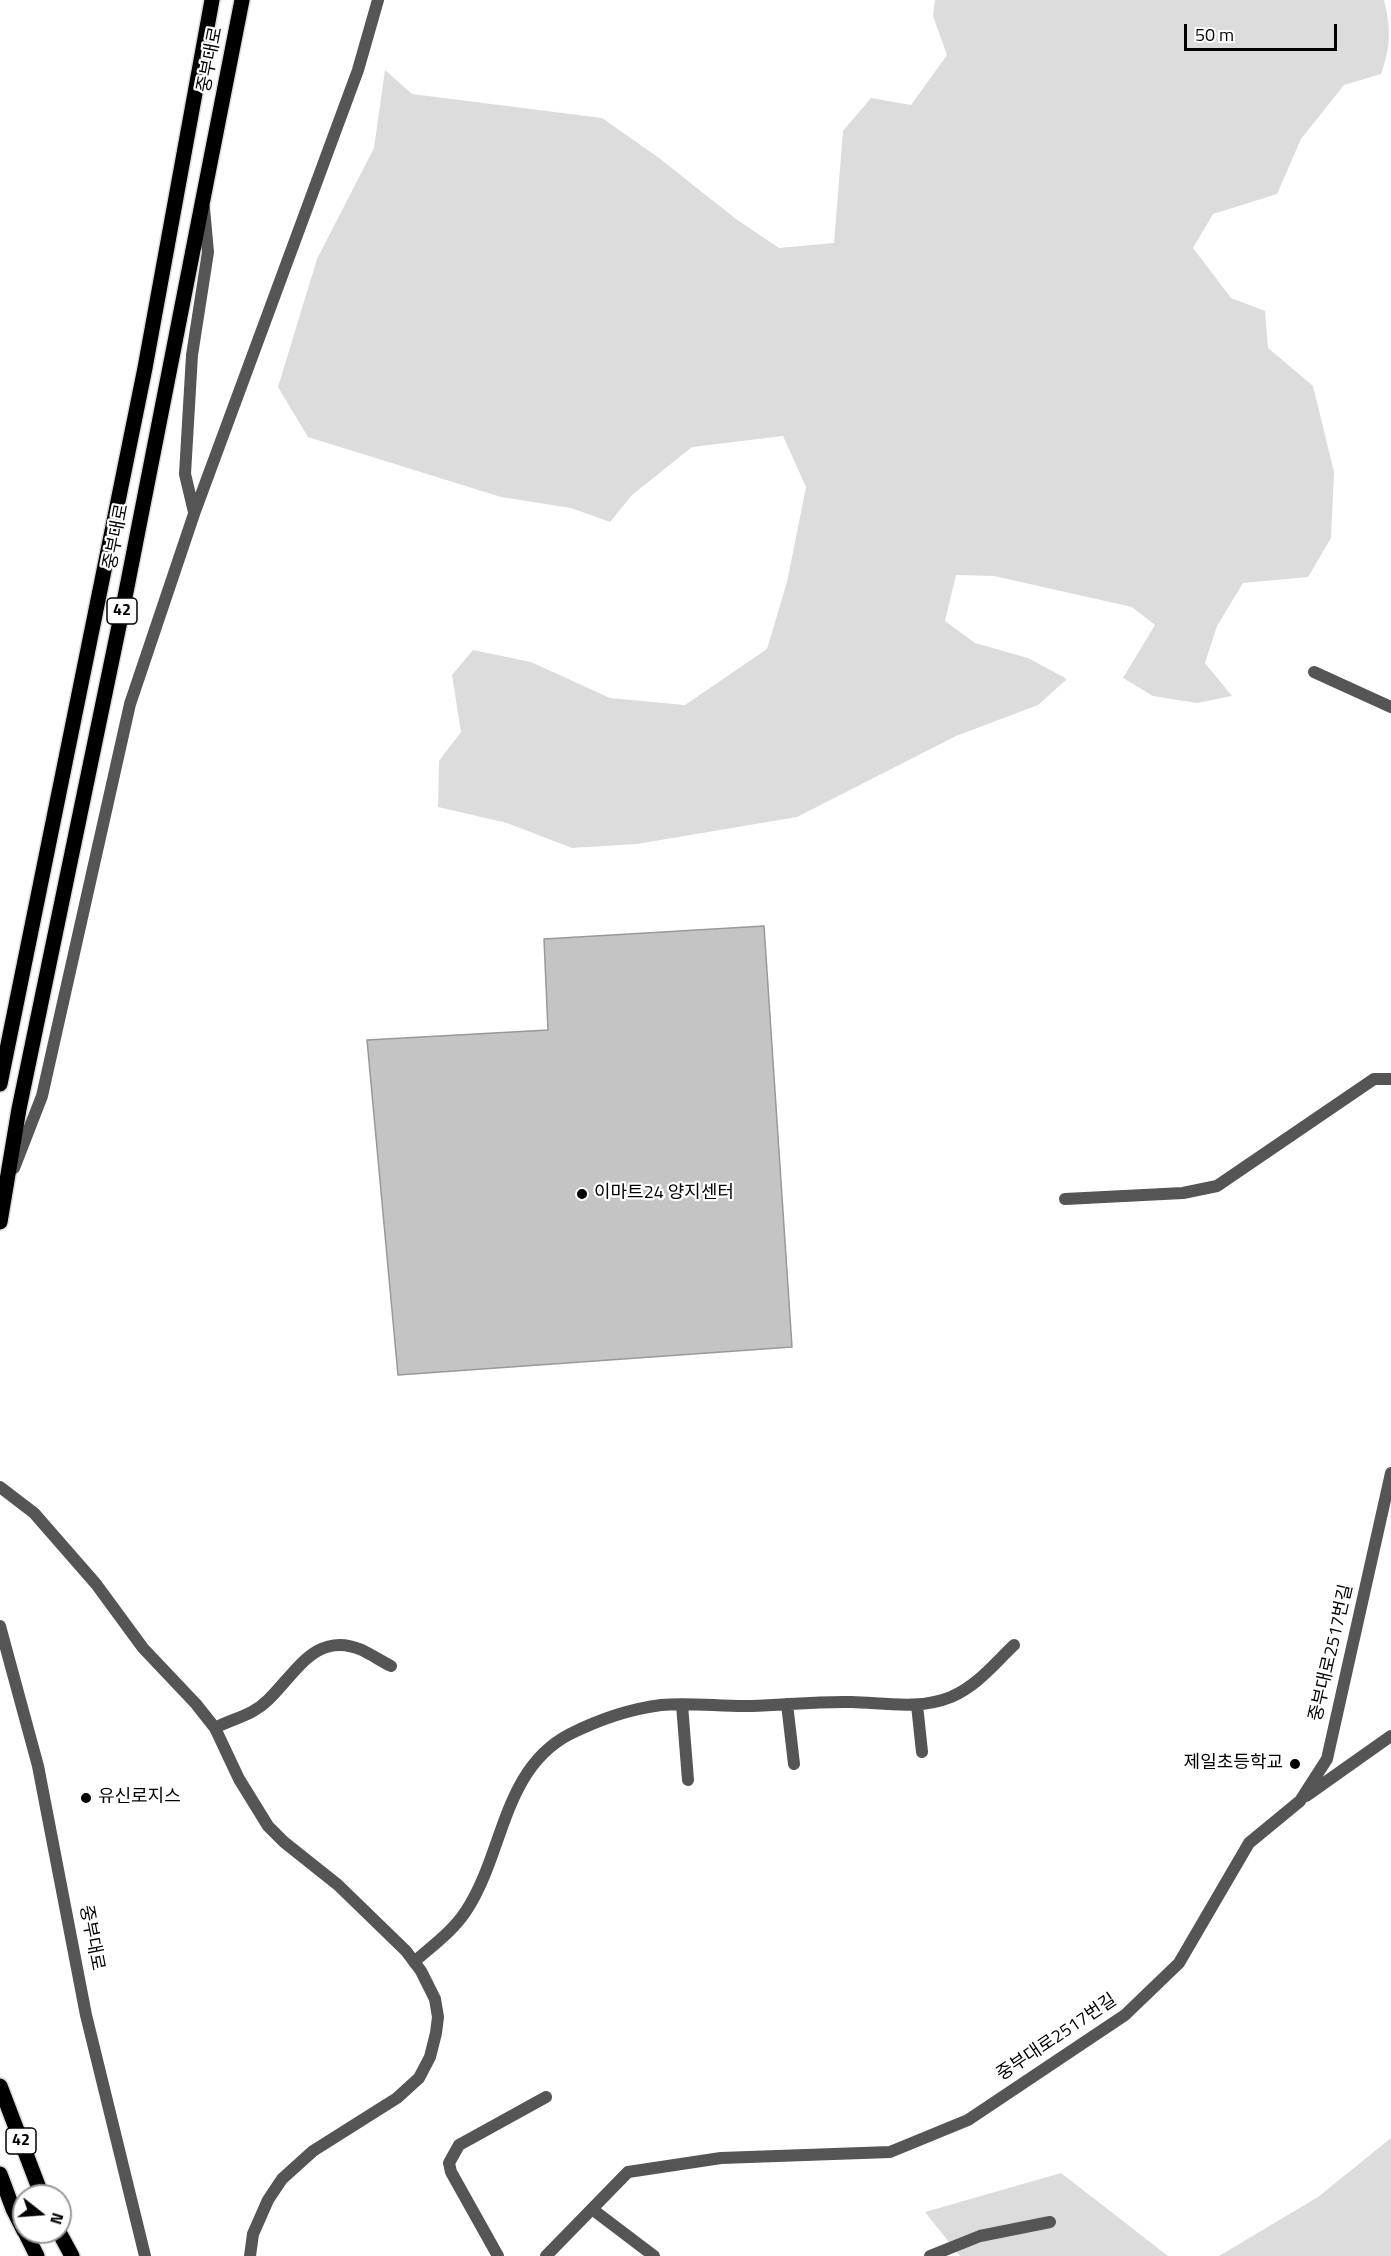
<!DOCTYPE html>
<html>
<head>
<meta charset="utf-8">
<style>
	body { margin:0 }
	#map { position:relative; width:1391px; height:2256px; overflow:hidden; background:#fff; font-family:"Titillium Web",sans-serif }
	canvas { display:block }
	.north { position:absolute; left:12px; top:2184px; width:60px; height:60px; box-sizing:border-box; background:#fff; border:2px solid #999; border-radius:50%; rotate:107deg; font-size:16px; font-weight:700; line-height:24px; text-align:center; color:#000 }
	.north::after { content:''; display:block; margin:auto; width:21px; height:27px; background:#000; clip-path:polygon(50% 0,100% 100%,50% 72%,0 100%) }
	.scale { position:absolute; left:1184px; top:24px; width:153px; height:27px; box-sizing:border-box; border:3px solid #000; border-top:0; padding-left:8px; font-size:18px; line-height:21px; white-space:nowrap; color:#000; -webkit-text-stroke:4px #fff; paint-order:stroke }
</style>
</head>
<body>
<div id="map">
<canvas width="1391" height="2256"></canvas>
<div class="north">N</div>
<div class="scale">50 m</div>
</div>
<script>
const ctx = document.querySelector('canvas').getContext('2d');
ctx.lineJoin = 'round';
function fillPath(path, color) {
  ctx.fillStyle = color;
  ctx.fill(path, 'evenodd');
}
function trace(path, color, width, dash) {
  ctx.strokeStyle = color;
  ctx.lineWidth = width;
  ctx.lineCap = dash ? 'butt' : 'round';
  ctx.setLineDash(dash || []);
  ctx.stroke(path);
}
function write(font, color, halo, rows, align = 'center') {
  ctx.font = font + ' "Titillium Web","Noto Sans KR",sans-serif';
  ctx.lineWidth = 4.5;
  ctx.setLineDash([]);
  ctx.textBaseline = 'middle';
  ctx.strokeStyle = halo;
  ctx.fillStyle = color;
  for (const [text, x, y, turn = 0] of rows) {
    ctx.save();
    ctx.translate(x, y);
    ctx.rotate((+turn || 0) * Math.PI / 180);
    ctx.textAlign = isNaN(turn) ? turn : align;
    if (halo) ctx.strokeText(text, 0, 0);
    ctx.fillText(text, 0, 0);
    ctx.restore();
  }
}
fillPath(new Path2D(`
	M935,0h449c7,27 7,47 -3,74l-37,11 -43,54 -24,55 -64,20 -20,34 38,50 34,13 3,37 45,38 21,86 -3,66 -23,39 -65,6 -26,43 -12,37 27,33 -35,7 -44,-7 -30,-18 32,-53 -23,-18 -138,-31 -38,-1 -11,46 30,22 53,15 39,21 -29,26 -82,31 -159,81 -160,27 -65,4 -65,-25 -69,-16 1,-46 22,-29 -9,-57 21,-25 58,12 79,36 75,7 82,-56 20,-67 19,-95 -23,-51 -91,11 -60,48 -22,27 -39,-14 -70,-11 -193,-60 -30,-50 39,-128 57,-111 11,-78 27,24 190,24 57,40 77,61 43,29 55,-5 9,-112 28,-33 40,7 36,-50 -14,-39z
	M1391,2138v118h-172l99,-59z
	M1061,2173l107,83h-208l-35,-44z`), '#dcdcdc');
const building = new Path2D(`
	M764,926l28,421 -394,28 -31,-335 181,-10 -4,-91z`);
fillPath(building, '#c4c4c4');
trace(building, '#999', 1.5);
const primary = new Path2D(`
	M0,1084l145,-716 67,-368
	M0,1222l19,-113 107,-517 116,-592
	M0,2086l42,110
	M0,2174l13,35 11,22
	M25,2232l12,24
	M59,2232l13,24`);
trace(primary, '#dbdbdb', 18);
trace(new Path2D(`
	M194,512l-9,-38 7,-119 16,-103 -4,-44
	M1314,672l77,35
	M14,1168l28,-72 88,-392 64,-190 164,-444 20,-70
	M1065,1199l118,-6 34,-7 157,-107h17
	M0,1487l34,26 62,71 47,64 53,56 19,24 24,51 29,47 16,16 54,43 68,66 15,20 14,28 3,18 -2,16 -6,24 -11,21 -22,20 -84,53 -31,28 -14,21 -15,34 -3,22
	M0,1626l38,140 48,249 59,241
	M787,1704l7,60
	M682,1705l6,75
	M917,1705l5,47
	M215,1728c19,-10 37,-12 53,-28 28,-27 48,-70 94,-50 10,5 19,11 29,16
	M1306,1796l85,-60
	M414,1962c18,-16 39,-31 52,-51 38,-57 36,-142 104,-177 28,-14 60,-25 91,-29 30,-3 61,2 91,1 33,-1 67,-5 100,-4 33,1 67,8 99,-5 27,-12 42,-32 63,-52
	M592,2209l62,47
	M498,2256l-47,-84 -2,-9 10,-18 87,-48
	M546,2256l82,-84 93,-14 169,-6 78,-32 157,-105 54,-52 70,-120 51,-42 27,-42 64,-286
	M930,2256l50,-20 70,-14`), '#555', 12);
trace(primary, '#000', 15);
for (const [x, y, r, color] of [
	[582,1194,6,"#000"],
	[1295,1764,6,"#000"],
	[86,1798,6,"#000"]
]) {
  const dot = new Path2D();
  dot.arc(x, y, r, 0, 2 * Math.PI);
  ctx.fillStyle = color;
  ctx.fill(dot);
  trace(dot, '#fff', 2);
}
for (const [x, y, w] of [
	[122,611,30],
	[21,2141,30]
]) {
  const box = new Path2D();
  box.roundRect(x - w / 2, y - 13, w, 26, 4.5);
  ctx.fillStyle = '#fff';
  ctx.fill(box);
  trace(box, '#000', 1.5);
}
write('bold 16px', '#000', null, [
	["42",122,611],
	["42",21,2141]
]);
write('18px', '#000', '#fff', [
	["중부대로",211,60,-79],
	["중부대로",117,537,-79],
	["중부대로2517번길",1332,1653,-77],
	["중부대로",91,1938,79],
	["중부대로2517번길",1057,2038,-34]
]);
write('18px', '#000', '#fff', [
	["이마트24 양지센터",594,1194],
	["제일초등학교",1283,1764,"right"],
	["유신로지스",98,1798]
], 'left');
</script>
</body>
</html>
